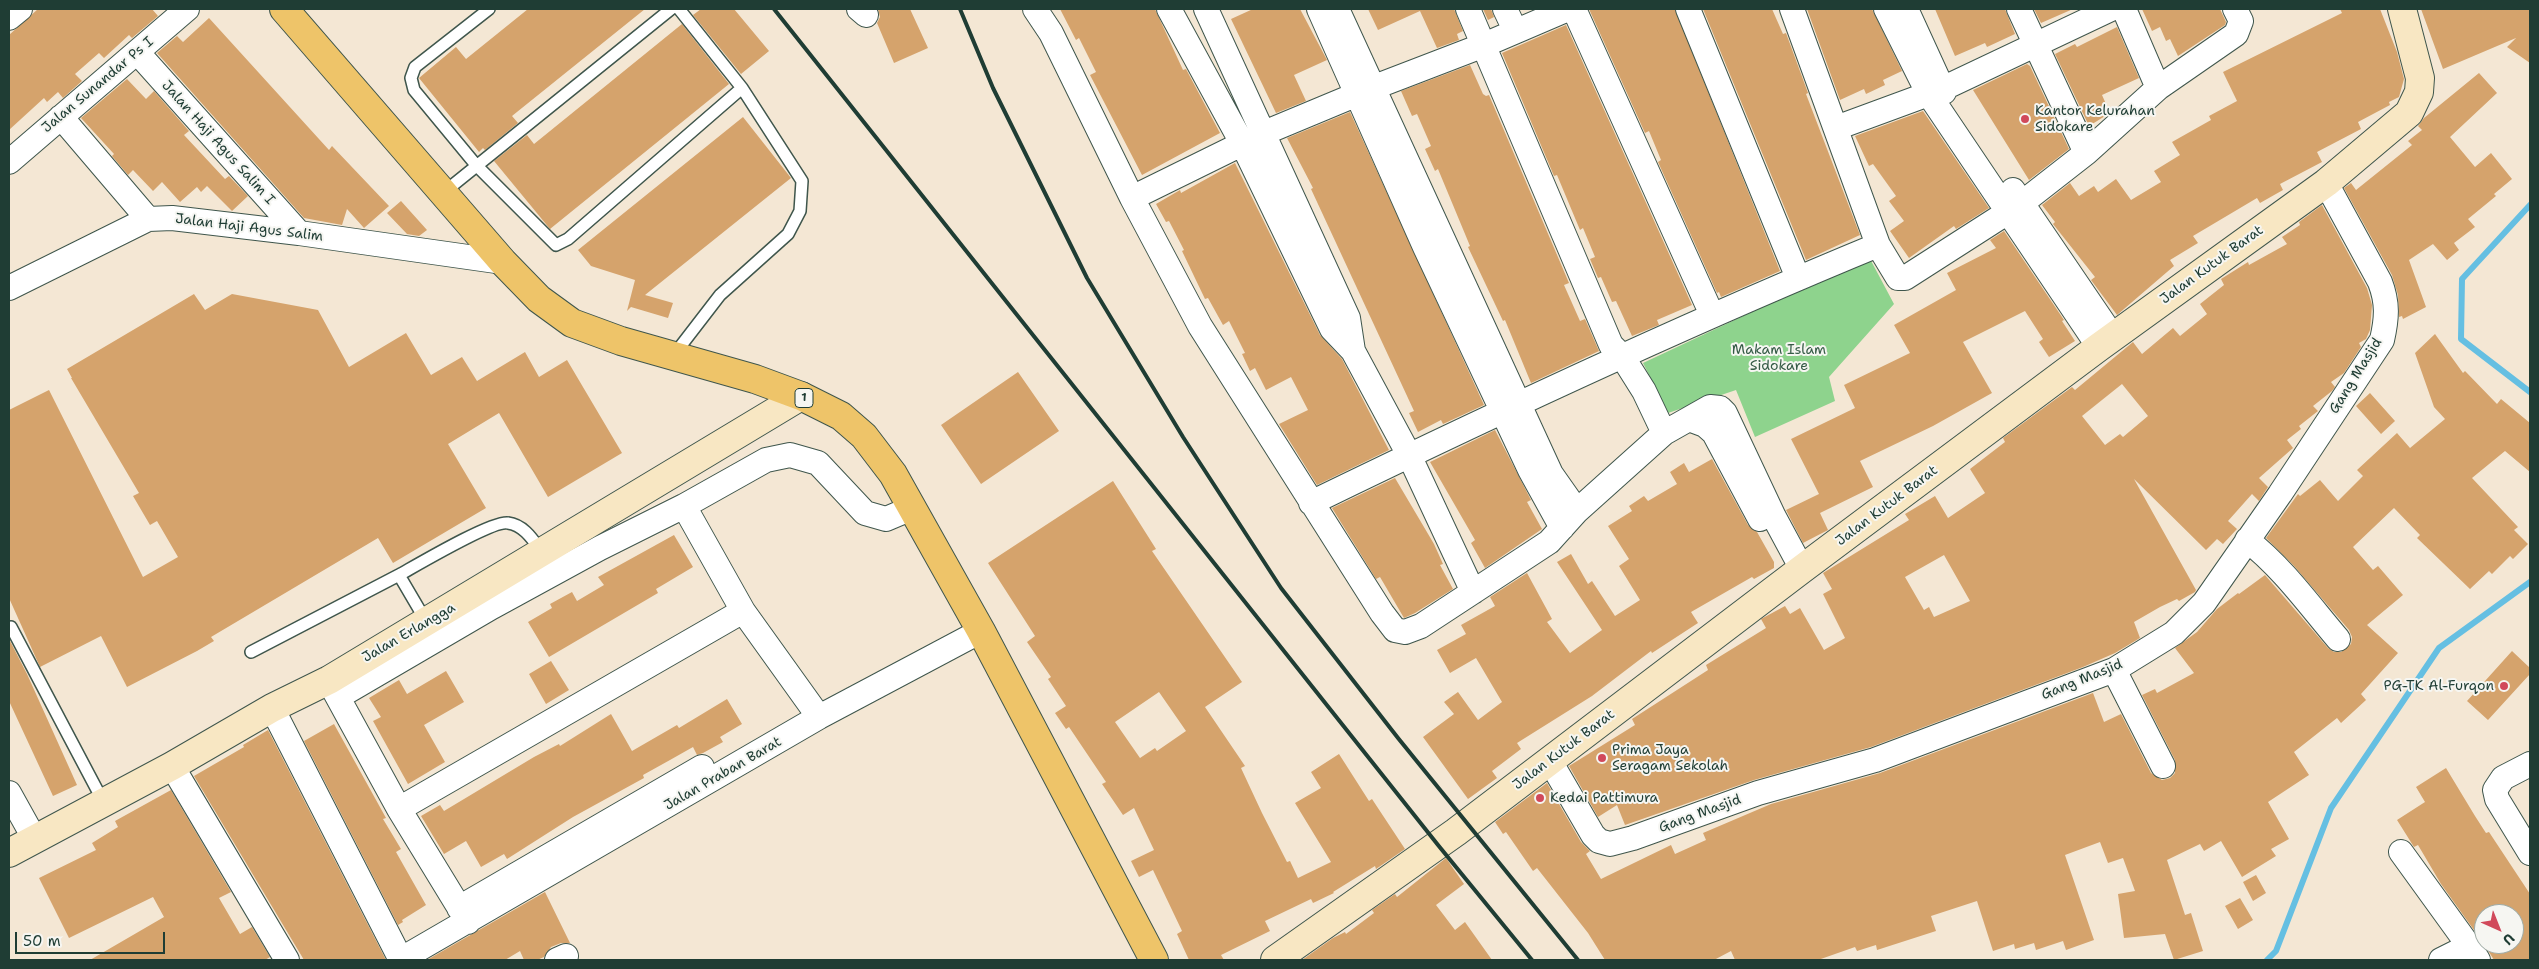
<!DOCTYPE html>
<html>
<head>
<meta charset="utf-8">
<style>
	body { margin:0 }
	#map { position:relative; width:2539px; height:969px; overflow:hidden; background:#f4e7d4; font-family:"Shantell Sans",sans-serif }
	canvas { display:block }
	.frame { position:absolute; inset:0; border:10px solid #1f3d34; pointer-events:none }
	.north { position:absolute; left:2474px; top:904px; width:50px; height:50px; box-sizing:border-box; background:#f6f6f2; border:1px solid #a0aca6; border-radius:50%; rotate:136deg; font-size:14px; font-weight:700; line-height:20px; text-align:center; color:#1f3d34 }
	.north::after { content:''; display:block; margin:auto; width:18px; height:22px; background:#d1495b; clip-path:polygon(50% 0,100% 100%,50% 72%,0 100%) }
	.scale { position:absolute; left:15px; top:932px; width:150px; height:22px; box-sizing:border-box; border:2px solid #1f3d34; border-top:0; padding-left:6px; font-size:15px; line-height:18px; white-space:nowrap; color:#1f3d34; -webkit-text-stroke:4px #f6f6f2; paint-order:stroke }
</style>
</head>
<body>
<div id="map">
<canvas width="2539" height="969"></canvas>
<div class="frame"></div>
<div class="north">U</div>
<div class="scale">50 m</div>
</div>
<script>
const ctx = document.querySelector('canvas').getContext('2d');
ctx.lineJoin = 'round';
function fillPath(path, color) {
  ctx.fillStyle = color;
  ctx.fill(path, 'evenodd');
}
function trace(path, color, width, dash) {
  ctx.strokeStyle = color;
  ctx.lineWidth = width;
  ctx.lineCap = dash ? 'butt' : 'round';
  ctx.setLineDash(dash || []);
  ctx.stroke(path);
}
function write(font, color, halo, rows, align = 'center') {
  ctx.font = font + ' "Shantell Sans",sans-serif';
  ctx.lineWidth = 4;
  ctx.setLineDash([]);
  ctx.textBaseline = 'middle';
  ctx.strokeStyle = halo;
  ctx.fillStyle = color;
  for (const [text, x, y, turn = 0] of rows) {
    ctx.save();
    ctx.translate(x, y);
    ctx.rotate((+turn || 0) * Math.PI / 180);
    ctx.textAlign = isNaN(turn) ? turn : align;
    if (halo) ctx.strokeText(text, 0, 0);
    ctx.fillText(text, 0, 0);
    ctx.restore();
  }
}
fillPath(new Path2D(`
	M1869,257l25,47 -65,73 6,24 -80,36 -19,-47 -68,23 -25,-50z`), '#8ed38d');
trace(new Path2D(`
	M2530,205l-68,74 -1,60 69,53
	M2267,960l9,-9 55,-143 108,-160 91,-66`), '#65bfe2', 6);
fillPath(new Path2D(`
	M38,9h114l6,7 -26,22 -3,-3 -25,23 -5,-5 -24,21 7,7 -19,17 -5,-6 -11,10 -3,-4 -35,32v-95z
	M528,9h117l-133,107 6,7 -33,27 -2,-2 -4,4 -60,-74 37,-31 10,12z
	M701,9h33l35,42 -28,23 -48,-59z
	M878,9h32l18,39 -34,15 -17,-40 3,-6z
	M1060,9h95l28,61 3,-1 34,64 -78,42 -52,-100 6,-3 -17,-34 -3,2z
	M1253,9h47l27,51 -33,15 12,26 -30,12 -45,-94z
	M1368,9h86l9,22 -6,3 2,6 -22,8 -17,-37 -42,19z
	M1483,9h8l3,8 -6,3z
	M1589,9h86l105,262 -59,26 -2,-5 -2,1 -59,-131 3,-2 -12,-29 -4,2z
	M1703,9h69l11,25 3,-1 22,60 -2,1 54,141 -54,25z
	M1807,9h65l30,62 -19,9 2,5 -19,9 -2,-5 -24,11z
	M1935,9h70l10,25 -28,13 -2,-4 -30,13z
	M2034,9h39l-32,14z
	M2142,9h78l6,13 -1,3 -47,31 -8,-17 -4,2 -6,-14 -8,4z
	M2340,9h40l17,43 7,27 -5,18 -10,5 1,3 -32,17 3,7 -44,23 5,10 -42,22 3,6 -23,13 -3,-5 -64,38 5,7 -28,17 4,6 -57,49 -26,-35 4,-3 -42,-53 2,-2 -13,-17 28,-22 9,13 15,-10 4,6 18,-13 15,21 30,-18 -7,-11 26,-16 -8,-13 39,-22 -2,-4 28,-15 -14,-29 119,-59z
	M2421,9h109v54l-23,-16 9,-9 -73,31z
	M209,18l120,132 3,-4 57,60 -25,22 -17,-19 -5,16 -38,-7 -147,-165 20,-17 6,6z
	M682,24l47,60 -179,145 -56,-68 33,-26 7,9z
	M1566,25l126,280 -35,15 2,5 -27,11 -16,-35 -4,1 -11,-25 -3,1 -8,-19 5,-2 -12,-29 -3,2 -23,-55 -3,1 -52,-123z
	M2117,27l22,51 -37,17 8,18 -21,13 -34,-72 20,-10 2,3z
	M2027,64l3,2 39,83 -40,31 -56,-90z
	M1470,65l13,29 3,2 3,-1 80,188 -5,2 16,36 5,-2 14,32 -68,32 -26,-63 -2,1 -35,-74 2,-1 -32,-77 -3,2 -10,-22 6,-3 -14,-32 -5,2 -11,-25z
	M2479,73l18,20 -47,44 25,30 16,-14 21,26 -18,15 2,2 -28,23 7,8 -21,16 5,7 -12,10 -14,-16 -24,16 17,47 -23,12 -1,-3 -3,1 -1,-22 -6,-20 -48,-87 7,-5 5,7 56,-45 -4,-4 14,-11 -4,-4 6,-8z
	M127,79l19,20 8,-8 35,40 -5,4 41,44 4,-3 19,20 -16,15 -25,-25 -6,6 -4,-5 -17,15 -18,-20 -9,9 -20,-21 -5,5 -16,-19 2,-2 -33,-36z
	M1923,111l66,97 -33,21 -2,-3 -45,32 -19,-27 14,-10 -15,-20 7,-5 -23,-32 -4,2 -14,-30z
	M1350,112l134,293 -41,19 -2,-4 -23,12 -9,-19 5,-2 -103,-222 2,-1 -26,-50z
	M743,117l48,61 -146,117 28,8 -5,15 -37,-11 -4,4 8,-31 -44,-14 -13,-16z
	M1235,163l85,172 22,24 47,91 -72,35 -38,-61 29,-14 -17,-33 -25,13 -11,-22 -5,3 -8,-17 3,-1 -16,-32 -6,4 -15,-27 -3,1 -23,-48 2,-1 -15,-29 -3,1 -10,-18 24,-14 1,3z
	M401,201l26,29 -8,6 -12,-2 -20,-21z
	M2322,205l45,83 5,17 -2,25 -4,9 -7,4 2,4 -17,26 -13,9 4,5 -3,4 -19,15 5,5 -19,15 2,3 -14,11 6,8 -34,30 9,9 -9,14 -7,-7 -24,27 9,8 -14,15 -6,-5 -11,11 -72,-71 62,111 -1,2 -16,9 -2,-2 -17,8 -26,15 6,16 -25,15 -32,14 -212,80 -117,33 -129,45 -8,-20 -19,12 -29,-51 66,-41 -3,-6 76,-49 -2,-5 60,-37 -5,-9 24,-13 5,8 10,-6 24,42 21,-12 -22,-44 9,-5 -9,-16 86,-53 -4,-6 30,-18 13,22 37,-25 -15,-24 35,-27 -2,-4 69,-51 3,3 58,-48 9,12 31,-26 7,8 27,-22 -7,-10 24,-19 -3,-6 27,-17 1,3 38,-21 -5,-7 18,-12 -1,-3zM2122,384l26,32 -25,21 -3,-3 -15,11 -23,-29zM1944,555l26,46 -36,16 -5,-10 -5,3 -19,-33z
	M2004,231l60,89 -2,1 13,20 -26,16 -10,-15 4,-3 -18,-28 -62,31 29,51 -59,33 -73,35 13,26 -53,26 8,17 -25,13 -17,-33 33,-16 -28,-55 64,-31 -11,-23 66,-32 -16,-28 62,-35 -9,-17 49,-25 -6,-8z
	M194,294l11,16 27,-16 86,16 31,57 57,-34 25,42 31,-18 15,24 48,-29 14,25 28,-17 55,93 -74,44 -49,-84 -51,31 38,64 -93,55 -15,-25 -167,99 3,4 -17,10 -70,36 -26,-51 -61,31 -31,-69v-188l40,-20 94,187 35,-20 -21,-36 -7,4 -17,-29 6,-3 -68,-115h1l-5,-9z
	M2435,334l28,39 2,-2 32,33 4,-5 29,24v49l-25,-21 -33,27 46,49 -4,3 14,14 -15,15 -3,-3 -18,18 -3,-3 -19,18 -53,-51 3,-3 -26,-27 -41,39 20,23 5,-4 25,29 -36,30 31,28 -37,41 5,6 -25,23 -4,-5 -43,34 15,23 -41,27 21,37 -18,10 5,7 -34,21 -21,-36 -17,10 -4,-7 -33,16 18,55 6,-2 12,38 -29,9 -9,-26 -41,4 -6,-44 17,-3 -12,-33 -15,5 -8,-21 -35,13 29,85 -28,10 -3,-9 -27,9 -2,-7 -19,6 -1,-5 -21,7 -16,-50 -46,15 5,15 -59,19 -1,-5 -19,6 -2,-4 -37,13h-83l-4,-9 -17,9h-109l-17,-27 -51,-65 -4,3 -27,-39 -3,2 -8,-12 52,-39 34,59 9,9 -4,3 15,25 70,-34 4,9 31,-14 -3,-7 68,-29 109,-31 213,-80 11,29 17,-8 30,59 11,7 8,-2 5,-5v-13l-33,-65 13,-6 2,4 37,-20 -19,-25 22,-16 20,-23 21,-16 1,1 26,-19 63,73 6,4h7l10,-8 1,-7 -3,-7 -55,-64 -28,-28 32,-44 2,2 20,-16 18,21 25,-25 -6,-6 40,-37 13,15 35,-29 -11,-12 -19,-54z
	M1018,372l41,59 -78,53 -40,-59z
	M2370,393l25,28 -14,13 -25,-28z
	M1495,430l36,70 -4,2 15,27 -57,39 -14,-25 4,-3 -45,-78z
	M1712,459l36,66 9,7 17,30v6l-20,11 -2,-2 -61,35 7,11 -46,30 -1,-2 -59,45 -75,47 4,6 -29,22 5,7 -29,21 -45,-62 31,-23 -10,-12 14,-10 20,28 24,-18 -26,-44 -26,15 -13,-23 29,-16 -5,-9 34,-19 -5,-9 37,-24 25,46 -5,3 23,31 32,-23 -45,-68 14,-8 17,30 4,-3 23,35 25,-16 -21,-34 10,-7 -21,-33 24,-15 -3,-5 15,-10 4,5 29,-17 -7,-12 14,-9 5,9z
	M1395,478l39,66 9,20 -3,1 13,24 -38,24 -11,5 -24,-41 -4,2 -44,-71z
	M1113,481l43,68 -4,2 90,131 -37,25 40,59 -4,2 21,45 25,49 3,-1 8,17 33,-16 -36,-59 26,-15 -10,-16 28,-18 30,47 3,-2 33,50 -29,20 -1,-3 -42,26 1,1 -21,10 -2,-4 -46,22 5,10 -49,24 3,5h-35l-12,-26 5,-3 -29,-61 -14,7 -8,-16 23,-11 -20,-42 -11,7 -21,-31 4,-2 -37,-55 -3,2 -11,-16 11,-7 -18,-27 3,-2 -24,-35 8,-6 -47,-73zM1159,692l27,39 -29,20 -2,-3 -15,10 -25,-36z
	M674,535l19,32 -37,22 2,4 -109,64 -21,-35 24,-14 -2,-4 22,-12 5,9 27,-16 -6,-8z
	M9,639l18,35 50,111 -24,11 -44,-95z
	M2512,651l18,17v6l-42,46 -21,-19z
	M551,661l18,29 -23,14 -17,-30z
	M446,671l18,31 -40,23 21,37 -37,22 -35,-63 8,-4 -12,-19 30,-18 8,14z
	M727,699l15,25 -22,13 3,5 -20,11 -6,2 -4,-8 -23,13 -27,15 1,3 -71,39 -66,42 -3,-5 -23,13 -15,-26 -22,13 -23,-38 19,-11 4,6 90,-54 25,-13 1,2 51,-32 21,37 45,-26 2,3z
	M334,724l52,94 -3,1 18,30 -5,3 30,53 -24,15 1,2 -5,3 -94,-184z
	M268,730l118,230h-82l-110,-184 50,-29 -1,-2z
	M2446,768l29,48 11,17 3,-1 41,62v66h-36l-10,-16h30v-30h-30v30l-43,-60 -23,-39 -4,2 -17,-27 28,-18 -9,-15z
	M171,790l60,102 -12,6 21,36 12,-7 18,30 -5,3h-175l74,-43 -11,-20 -84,41 -30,-60 57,-28 -4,-7 26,-16 -3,-6z
	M1446,858l18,26 -28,21 19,25 10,-8 27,38h-190l31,-22 12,-6 1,2 28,-21 -2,-3 23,-16 2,3z
	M2256,875l10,18 -13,8 -10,-19z
	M545,892l25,51h-9l-10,4 -7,10 -7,3h-13l-4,-9 -15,9h-78z
	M2240,898l13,22 -15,9 -13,-23z`), '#d5a36c');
const lane = new Path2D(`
	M489,9l-74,58 -4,11 3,12 62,75 80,80 12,-6 174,-151
	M443,193l228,-184
	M673,356l47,-61 68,-61 12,-23 2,-30 -60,-93 -63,-79
	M426,621l-27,-46c18,-10 94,-55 109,-52 16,2 25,17 34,29
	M11,627l93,176
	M251,652l148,-77`);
const street = new Path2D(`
	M859,9l7,6
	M1035,9l16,24 81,165 68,128 182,287 13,17 10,2 16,-6 128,-84 28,-31 87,-78 46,-26 10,1 5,5 49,104 28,52
	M1169,9l73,134 90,186 21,22 56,104 64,137
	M1206,9l142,309 5,33
	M1319,9l106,238 105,223 32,58
	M1337,9l214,465 26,37
	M1468,9l143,336 11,11 22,35 20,42
	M1505,9l10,21
	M1574,9l138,306
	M1688,9l110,269
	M1792,9l86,236
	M1886,9l42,84 171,254
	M1906,9l38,83
	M2019,9l67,144
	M2124,9l34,79
	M9,18l11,-9
	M137,52l162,181
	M61,117l87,102
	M1836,128l106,-39 169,-80
	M9,162l178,-153
	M2013,190l100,147
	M1132,198l132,-65 108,-45 112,-43 84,-36
	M9,288l139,-69 24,-1 127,15 204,29
	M1689,419l16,6 9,8 46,86
	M1311,503c187,-91 375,-179 567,-258l20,33h7l117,-75 64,-50 72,-65 78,-54 5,-13 -6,-12
	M684,506l59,105 76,106
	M2247,540c36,28 62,65 91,99
	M2114,670l49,96
	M330,683l69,126
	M338,697l154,-90 108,-59 84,-42 82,-46 24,-5 28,8 47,50 21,6 26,-11
	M272,708l129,252
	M1550,761l43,74 6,6 11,3 23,-6 125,-45 117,-33 239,-90 60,-37 30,-30 76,-109 102,-154c5,-22 6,-37 -2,-58l-54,-99
	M2530,764l-27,14 -8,12 2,9 33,54
	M172,766l115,194
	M9,793l25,45
	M2401,852l68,94
	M459,908l243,-141
	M468,922l-69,-113 344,-198
	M400,960l419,-243 162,-86
	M557,960l9,-4
	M2441,960l28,-14 9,14`);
const secondary = new Path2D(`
	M9,853l163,-87 100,-58 57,-28 472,-284
	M1275,960l181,-128 346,-263 297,-222 227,-164 83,-70 10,-21 1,-14 -18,-69`);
const highway = new Path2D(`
	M284,9l219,253 36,37 33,24 49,18 134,38 46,17 40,20 23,20 29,38 88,157 173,329`);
trace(lane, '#3f564c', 14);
trace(street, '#3f564c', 26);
trace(secondary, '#3f564c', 30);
trace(highway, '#3f564c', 30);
trace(lane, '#fff', 11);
trace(street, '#fff', 24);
trace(secondary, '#f8e7c3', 28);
trace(highway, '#eec469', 28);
trace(new Path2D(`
	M774,9l664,836 94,115
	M960,9l33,79 94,190 96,159 98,151 117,150 180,222`), '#1f3d34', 4);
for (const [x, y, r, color] of [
	[2025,119,5,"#d1495b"],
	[2504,686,5,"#d1495b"],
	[1602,758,5,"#d1495b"],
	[1540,798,5,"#d1495b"]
]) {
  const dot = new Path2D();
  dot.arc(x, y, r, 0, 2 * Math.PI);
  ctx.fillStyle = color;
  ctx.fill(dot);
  trace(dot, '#f6f6f2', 2);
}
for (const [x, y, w] of [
	[804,398,18]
]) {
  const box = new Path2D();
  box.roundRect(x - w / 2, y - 9.5, w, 19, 4);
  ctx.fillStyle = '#f6f6f2';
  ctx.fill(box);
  trace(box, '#1f3d34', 1);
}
write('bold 12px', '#1f3d34', null, [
	["1",804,398]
]);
write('14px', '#1f3d34', '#f6f6f2', [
	["Jalan Sunandar Ps I",98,85,-40],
	["Jalan Haji Agus Salim I",218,143,48],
	["Jalan Haji Agus Salim",249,228,7],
	["Jalan Kutuk Barat",2212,265,-36],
	["Gang Masjid",2356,376,-58],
	["Jalan Kutuk Barat",1887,506,-37],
	["Jalan Erlangga",409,633,-30],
	["Gang Masjid",2082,680,-22],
	["Jalan Kutuk Barat",1564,750,-37],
	["Jalan Praban Barat",723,774,-30],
	["Gang Masjid",1700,814,-20]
]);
write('14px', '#1f3d34', '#f6f6f2', [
	["Kantor Kelurahan",2035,111],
	["Sidokare",2035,127],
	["PG-TK Al-Furqon",2494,686,"right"],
	["Prima Jaya",1612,750],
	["Seragam Sekolah",1612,766],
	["Kedai Pattimura",1550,798]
], 'left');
write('14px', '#355b46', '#f6f6f2', [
	["Makam Islam",1779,350],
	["Sidokare",1779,366]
]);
</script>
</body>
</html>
